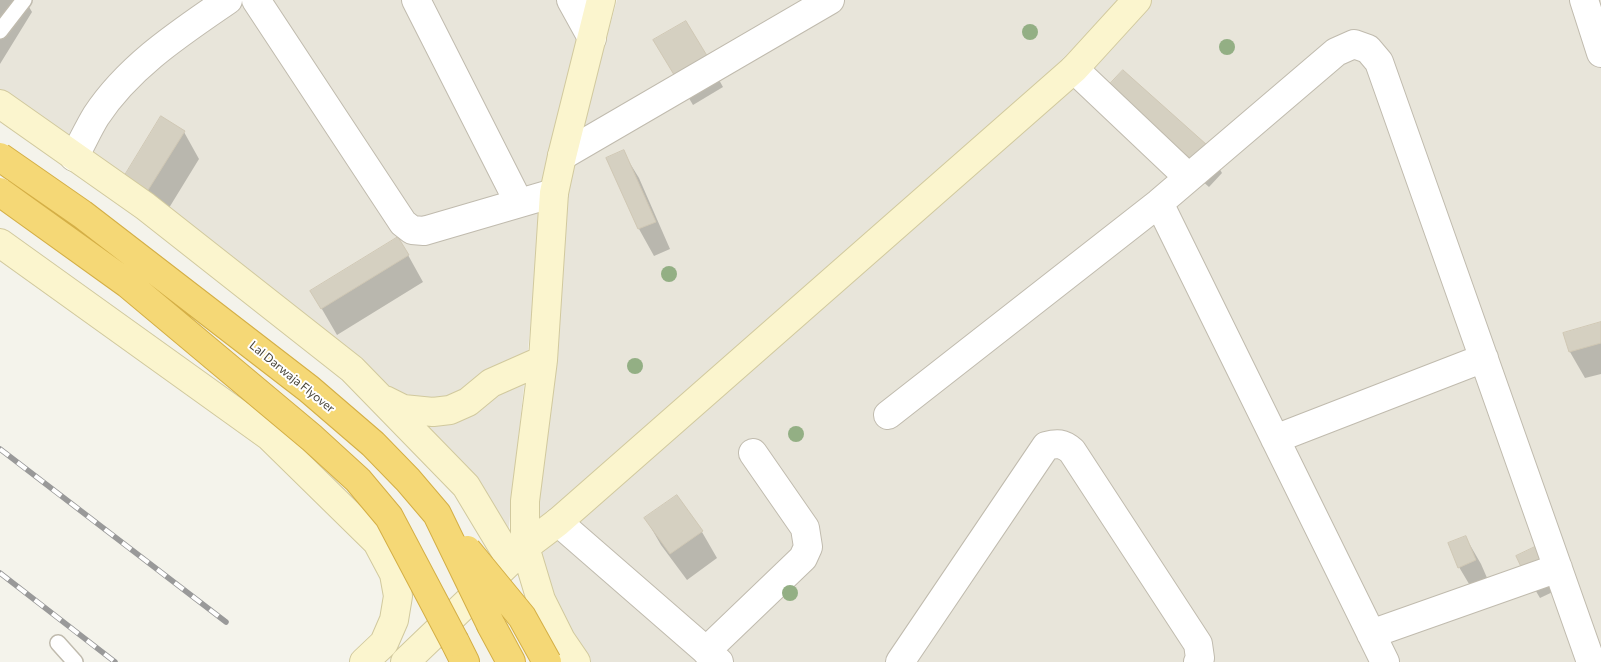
<!DOCTYPE html>
<html>
<head>
<meta charset="utf-8">
<style>
	body { margin:0 }
	canvas { display:block; background:#f4f3eb }
</style>
</head>
<body>
<canvas width="1601" height="662"></canvas>
<script>
const ctx = document.querySelector('canvas').getContext('2d');
ctx.lineJoin = 'round';
function fillPath(path, color) {
  ctx.fillStyle = color;
  ctx.fill(path, 'evenodd');
}
function trace(path, color, width, dash) {
  ctx.strokeStyle = color;
  ctx.lineWidth = width;
  ctx.lineCap = dash ? 'butt' : 'round';
  ctx.setLineDash(dash || []);
  ctx.stroke(path);
}
function write(font, color, halo, rows, align = 'center') {
  ctx.font = font + ' Commissioner,sans-serif';
  ctx.lineWidth = 4;
  ctx.setLineDash([]);
  ctx.textBaseline = 'middle';
  ctx.strokeStyle = halo;
  ctx.fillStyle = color;
  for (const [text, x, y, turn = 0] of rows) {
    ctx.save();
    ctx.translate(x, y);
    ctx.rotate((+turn || 0) * Math.PI / 180);
    ctx.textAlign = isNaN(turn) ? turn : align;
    if (halo) ctx.strokeText(text, 0, 0);
    ctx.fillText(text, 0, 0);
    ctx.restore();
  }
}
fillPath(new Path2D(`
	M0,0h590l-44,181 -38,353 -38,-58 -470,-376z
	M617,0h508l-58,62 -554,486 51,-355z
	M1151,0h450v662h-1018l-52,-110 556,-484z`), '#e8e5da');
fillPath(new Path2D(`
	M0,0h25l7,12 -32,52z
	M655,41l53,19 15,27 -30,18z
	M1125,113l81,33 16,27 -13,14z
	M184,132l15,27 -38,62 -38,-41z
	M623,152l16,26 31,71 -16,7 -15,-27 -32,-70z
	M408,255l15,27 -86,53 -25,-43z
	M1601,324v50l-16,4 -15,-26z
	M646,519l56,13 15,26 -30,22 -26,-35z
	M1466,538l15,26 10,23 -16,7 -16,-27 -9,-23z
	M1524,571l35,18 -19,9z`), '#0003');
const building = new Path2D(`
	M686,21l23,38 -33,19 -23,-38z
	M1123,70l84,75 -14,16 -85,-75z
	M161,116l24,15 -40,64 -23,-15z
	M624,150l32,72 -18,7 -32,-71z
	M398,237l11,18 -88,54 -11,-18z
	M1601,322v21l-32,9 -6,-19z
	M677,495l26,36 -33,23 -26,-36z
	M1466,536l10,24 -18,8 -10,-25z
	M1537,546l7,16 -21,9 -7,-15z`);
fillPath(building, '#d5d0c1');
trace(building, '#d0c8b5', 1);
const lane = new Path2D(`
	M0,31l24,-31
	M58,643l17,19`);
const street = new Path2D(`
	M256,0l147,223 9,7 12,1 130,-38
	M416,0l103,203
	M571,0l21,38
	M1584,0l17,53
	M1074,69l114,108
	M562,156l268,-156
	M74,157c8,-14 14,-28 22,-41 33,-50 84,-83 132,-116
	M1159,203l226,459
	M888,415l271,-212 177,-151 18,-8 14,5 11,13 212,600
	M1275,439l209,-81
	M558,522l161,140
	M1371,634l187,-66
	M706,651l97,-93 5,-11 -3,-19 -52,-75
	M900,662l146,-216c11,-3 17,-3 26,5l126,193 2,14 -2,4`);
const secondary = new Path2D(`
	M0,104l145,102 207,163 114,117 45,75
	M0,243l269,193 108,106 17,32 4,22 -4,24 -10,23 -20,19
	M385,400l18,9 30,3 17,-2 18,-8 23,-19 52,-23
	M405,662l120,-115 33,-25 516,-453 63,-69
	M576,662l-15,-22 -20,-40 -16,-53v-46l18,-141 11,-167 8,-37 39,-156`);
const highway = new Path2D(`
	M491,625l20,37
	M455,642l10,20`);
trace(lane, '#c0bbae', 18);
trace(street, '#c0bbae', 30);
trace(secondary, '#d1c99e', 30);
trace(highway, '#d4af46', 30);
trace(lane, '#fff', 15);
trace(street, '#fff', 28);
trace(secondary, '#fbf5ce', 28);
trace(highway, '#f5d876', 28);
const rail = new Path2D(`
	M0,449l226,173
	M0,573l115,89`);
trace(rail, '#999', 5.5);
trace(rail, '#fff', 4, [11]);
const highwayBridge = new Path2D(`
	M0,157l82,57 227,175 64,55 35,36 29,34 54,111
	M0,192l128,92 184,154 46,42 31,37 66,125
	M467,550l55,67 25,45`);
trace(highwayBridge, '#d4af46', 30, []);
trace(highwayBridge, '#f5d876', 28);
ctx.fillStyle = '#93af84';
for (const [x, y] of [
	[1030,32],
	[1227,47],
	[669,274],
	[635,366],
	[796,434],
	[790,593]
]) {
  ctx.beginPath();
  ctx.arc(x, y, 8, 0, 2 * Math.PI);
  ctx.fill();
}
write('12px', '#484439', '#fff', [
	["Lal Darwaja Flyover",292,377,39]
]);
</script>
</body>
</html>
